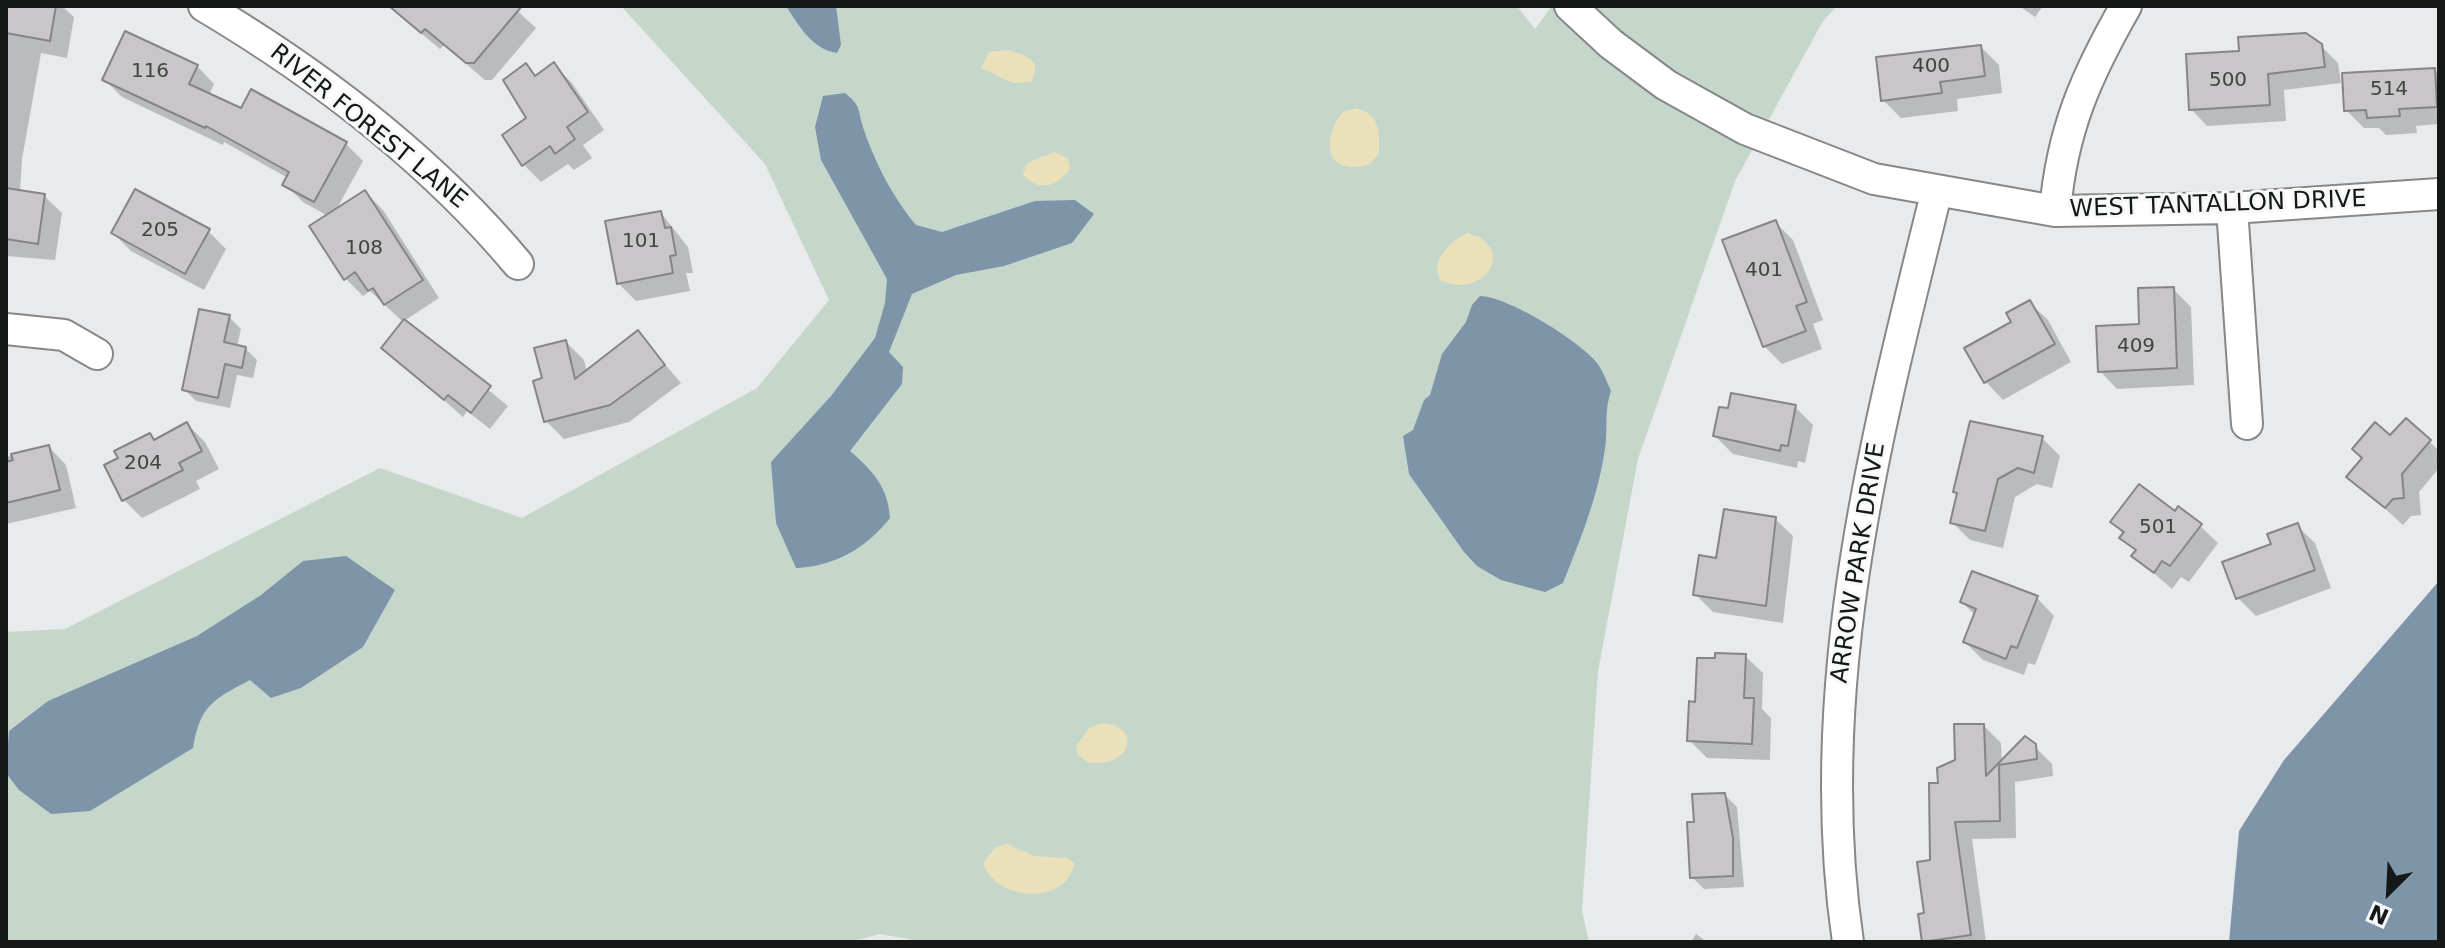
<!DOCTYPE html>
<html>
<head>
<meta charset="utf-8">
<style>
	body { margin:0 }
	#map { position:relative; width:2445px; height:948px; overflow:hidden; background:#e8eaec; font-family:"DejaVu Sans",sans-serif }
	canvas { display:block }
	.frame { position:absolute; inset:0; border:8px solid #161717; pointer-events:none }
	.north { position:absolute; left:2349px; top:852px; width:80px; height:80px; -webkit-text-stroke:6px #f6f8f9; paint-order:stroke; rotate:204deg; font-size:22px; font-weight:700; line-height:32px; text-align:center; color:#161717 }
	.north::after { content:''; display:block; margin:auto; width:28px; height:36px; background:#161717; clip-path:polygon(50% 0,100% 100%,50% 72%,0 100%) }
</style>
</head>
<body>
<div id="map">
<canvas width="2445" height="948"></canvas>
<div class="frame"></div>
<div class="north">N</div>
</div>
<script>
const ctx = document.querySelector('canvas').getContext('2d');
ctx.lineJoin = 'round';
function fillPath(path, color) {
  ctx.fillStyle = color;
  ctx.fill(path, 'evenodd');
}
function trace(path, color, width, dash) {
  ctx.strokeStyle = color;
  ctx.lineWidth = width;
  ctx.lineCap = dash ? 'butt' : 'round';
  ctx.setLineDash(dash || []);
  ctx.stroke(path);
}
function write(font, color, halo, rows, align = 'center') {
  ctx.font = font + ' "DejaVu Sans",sans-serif';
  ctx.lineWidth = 6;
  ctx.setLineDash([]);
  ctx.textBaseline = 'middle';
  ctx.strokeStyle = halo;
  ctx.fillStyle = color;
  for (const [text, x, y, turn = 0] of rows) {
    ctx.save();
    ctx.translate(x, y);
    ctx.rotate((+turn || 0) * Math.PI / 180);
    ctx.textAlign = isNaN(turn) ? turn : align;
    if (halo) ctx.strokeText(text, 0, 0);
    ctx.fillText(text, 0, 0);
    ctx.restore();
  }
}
fillPath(new Path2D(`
	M621,6h896l18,23 17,-23h285l-14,15 -88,160 -97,278 -40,212 -16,240 7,31h-664l-45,-8 -30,8h-844v-310l59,-3 315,-161 142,50 235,-130 72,-88 -64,-136z`), '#c5d7cb');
fillPath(new Path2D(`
	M1008,50c19,5 35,11 23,32l-18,1 -32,-15 8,-16z
	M1356,108c24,6 24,24 23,45l-9,11c-43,14 -51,-23 -27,-52z
	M1054,152l14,6 2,12c-15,17 -30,22 -47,5l4,-12z
	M1467,233c52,13 17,69 -27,47 -10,-20 10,-38 27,-47z
	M1101,723c42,1 32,47 -14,39l-9,-7 -2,-9 13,-18z
	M1007,844l27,12 33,2 7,5c-7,44 -79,38 -91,0l13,-16z`), '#eae1bb');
fillPath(new Path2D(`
	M786,6h50l5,39 -4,8c-25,-4 -38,-27 -51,-47z
	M845,93c18,15 12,17 19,37 11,33 30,69 52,95l26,7 93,-31 40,-1 19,14 -22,29 -68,23 -48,9 -44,19 -23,58 14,15 -1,17 -52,67c23,20 38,36 40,67 -24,30 -54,48 -94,50l-20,-45 -5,-61 60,-66 44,-58 10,-35 2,-24 -66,-119 -6,-33 8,-31z
	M1480,296c27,0 100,45 117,67 6,8 10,19 14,28 -6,17 -4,31 -5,49 -5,49 -25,98 -43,143l-18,9 -44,-12 -24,-14 -13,-14 -55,-78 -6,-38 10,-6 11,-30 6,-5 12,-41 24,-32 6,-17z
	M346,556l49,34 -32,57 -62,41 -30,10 -21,-18c-36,19 -50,25 -57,68l-103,63 -39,3 -32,-24 -13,-17 3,-42 39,-30 149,-65 64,-41 42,-34z
	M2439,581v361h-210l10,-111 45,-71z`), '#7d94a9');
fillPath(new Path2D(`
	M6,6h56l12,11 -7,41 -26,-5 -19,106 -2,33 24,4 18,17 -7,47 -49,-4z
	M396,6h116l24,22 -44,52h-7l-41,-35 -4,4 -28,-23z
	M2019,6h24l-8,11z
	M2320,45l18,18 3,20 -57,7 2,31 -79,5 -16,-17z
	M1981,47l18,18 3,28 -45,6 1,12 -57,7 -18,-18z
	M554,65l18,18 32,47 -21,15 9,13 -18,12 -6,-6 -27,18 -18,-18 6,-45 -3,-53 11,11z
	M197,66l17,18 -5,11 32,16 104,32 18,18 -28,51 30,-20 18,18 56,88 -35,23 104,85 -18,23 -23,-18 -4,6 -79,-69 20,-25 -34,-32 -7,5 -18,-18 -17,-62 -25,-14 -18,-18 3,-6 -64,-36 -1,3 -101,-48 -18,-18z
	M2434,70l5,5v49l-23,2 1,7 -31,2 -7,-7h-15l-18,-18z
	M661,213l27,34 5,26h-7l4,18 -54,10 -18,-18z
	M1775,222l18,18 30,80 -10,4 9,25 -40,15 -18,-18z
	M208,231l18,18 -22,41 -73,-39 -18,-18z
	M2173,289l18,18 3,78 -77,4 -17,-18z
	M2030,303l18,17 23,42 -68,38 -17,-18 28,-59z
	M229,317l12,12 -4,18 8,1 12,12 -4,18 -16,-3 -7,33 -34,-7 -12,-12z
	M638,333l43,50 -52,39 -65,17 -18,-18 -2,-41 22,-38 18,18 3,13z
	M1795,407l18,18 -8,38 -7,-2 -1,7 -64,-14 -18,-18z
	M187,424l18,18 14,27 -23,12 4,8 -58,29 -18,-18 -17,-34 43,-30 5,5z
	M2042,438l18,18 -8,32 -15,-4 -22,13 -12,51 -33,-8 -18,-18 7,-26 -4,-4z
	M2429,441l10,10v17l-20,24 2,23 -10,1 -8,9 -54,-49z
	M49,447l17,18 10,43 -70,16v-67z
	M1775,519l18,17 -10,87 -70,-11 -18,-18 23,-34z
	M2113,522l87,4 18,17 -29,39 -8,-5 -9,12 -38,-33 3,-4z
	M2297,526l18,17 16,45 -75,28 -18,-18 35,-53z
	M2037,598l17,18 -19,49 -7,-2 -4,12 -41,-15 -18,-18 10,-27 -13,-13z
	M1745,656l18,17 -1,36 9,9 -1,42 -63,-2 -18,-18z
	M1984,726l17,17 1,20 32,-17 18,18 1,12 -38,6 1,56 -44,1 14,103h-61l15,-157z
	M1725,795l12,12 7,80 -40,2 -12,-12 4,-53z
	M1696,934l11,8h-16z`), '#0003');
const building = new Path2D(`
	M6,6h50l-6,35 -44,-8z
	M389,6h133l-48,57h-8l-41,-34 -4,4z
	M125,31l73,34 -9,19 52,24 10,-19 96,53 -33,60 -32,-17 7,-13 -83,-46 -1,2 -103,-48z
	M2306,33l16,11 3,23 -57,7 2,31 -81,5 -3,-56 53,-3 -1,-14z
	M1981,45l4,31 -45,6 2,11 -61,8 -5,-44z
	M554,62l34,50 -21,15 8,12 -20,15 -5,-8 -28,20 -20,-31 24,-17 -23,-38 23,-17 9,13z
	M2435,68l2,39 -38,2 1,7 -33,2 -1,-8 -22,1 -2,-38z
	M6,188l39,6 -7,50 -32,-5z
	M135,189l75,40 -25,45 -74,-41z
	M365,190l58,90 -39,25 -11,-17 -5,3 -13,-19 -11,8 -35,-54z
	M661,211l4,17 6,-1 5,28 -6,1 3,17 -56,11 -12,-63z
	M1776,220l31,82 -11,4 10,25 -43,16 -41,-107z
	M2174,287l3,81 -79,4 -2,-46 43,-2 -1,-36z
	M2030,300l25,44 -71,39 -20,-35 47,-26 -5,-9z
	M199,309l31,6 -6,27 22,5 -4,21 -17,-4 -7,34 -36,-8z
	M404,319l87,67 -20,27 -23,-18 -4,5 -63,-52z
	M638,330l27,35 -55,40 -66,17 -11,-41 9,-3 -8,-30 32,-8 9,39z
	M1731,393l65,12 -8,41 -7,-1 -1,6 -67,-15 6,-29 9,1z
	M2406,418l25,22 -29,34 2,24 -11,1 -8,9 -39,-31 16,-19 -10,-9 23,-27 15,13z
	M1970,421l73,15 -9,37 -16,-5 -20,11 -13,52 -35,-8 7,-30 -4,-1z
	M187,422l15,29 -23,12 4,7 -61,31 -18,-36 14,-7 -4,-7 36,-18 4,7z
	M49,445l11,45 -54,13v-41l7,-2 -2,-6z
	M2139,484l36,27 3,-5 24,18 -32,42 -8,-5 -8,12 -23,-17 5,-6 -17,-12 5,-6 -14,-10z
	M1724,509l52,8 -10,89 -73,-11 6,-40 17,3z
	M2298,523l17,47 -79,29 -14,-37 49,-18 -4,-10z
	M1972,571l66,25 -21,52 -6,-2 -5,13 -43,-17 13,-33 -16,-7z
	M1715,653l31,1 -2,44h10l-2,46 -65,-3 2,-40 6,1 2,-44h18z
	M1954,724h30l2,52 39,-40 11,8 1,15 -38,6 1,56 -45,1 16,113 -49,7 -4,-28 6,-1 -7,-51 13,-2 -1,-77h9l-1,-15 18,-8z
	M1725,793l8,45v38l-43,2 -3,-56h7l-2,-28z`);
fillPath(building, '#c8c6c8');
trace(building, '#868486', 2);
const minor = new Path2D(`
	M204,6c116,69 227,154 314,258
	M1570,6l41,38 55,41 79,44 129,50 181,32 177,-3 207,-14
	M2232,208l15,216
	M2055,211c7,-81 31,-135 71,-205
	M6,329l58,6 33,19
	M1848,942c-38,-256 28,-506 89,-752`);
trace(minor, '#868789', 34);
trace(minor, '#fff', 30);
write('20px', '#424343', null, [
	["400",1931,67],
	["116",150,72],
	["500",2228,81],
	["514",2389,90],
	["205",160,231],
	["101",641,242],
	["108",364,249],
	["401",1764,271],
	["409",2136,347],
	["204",143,464],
	["501",2158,528]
]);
write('24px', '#161717', '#f6f8f9', [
	["RIVER FOREST LANE",368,127,39],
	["WEST TANTALLON DRIVE",2218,205,-2],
	["ARROW PARK DRIVE",1859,563,-81]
]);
</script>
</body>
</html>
